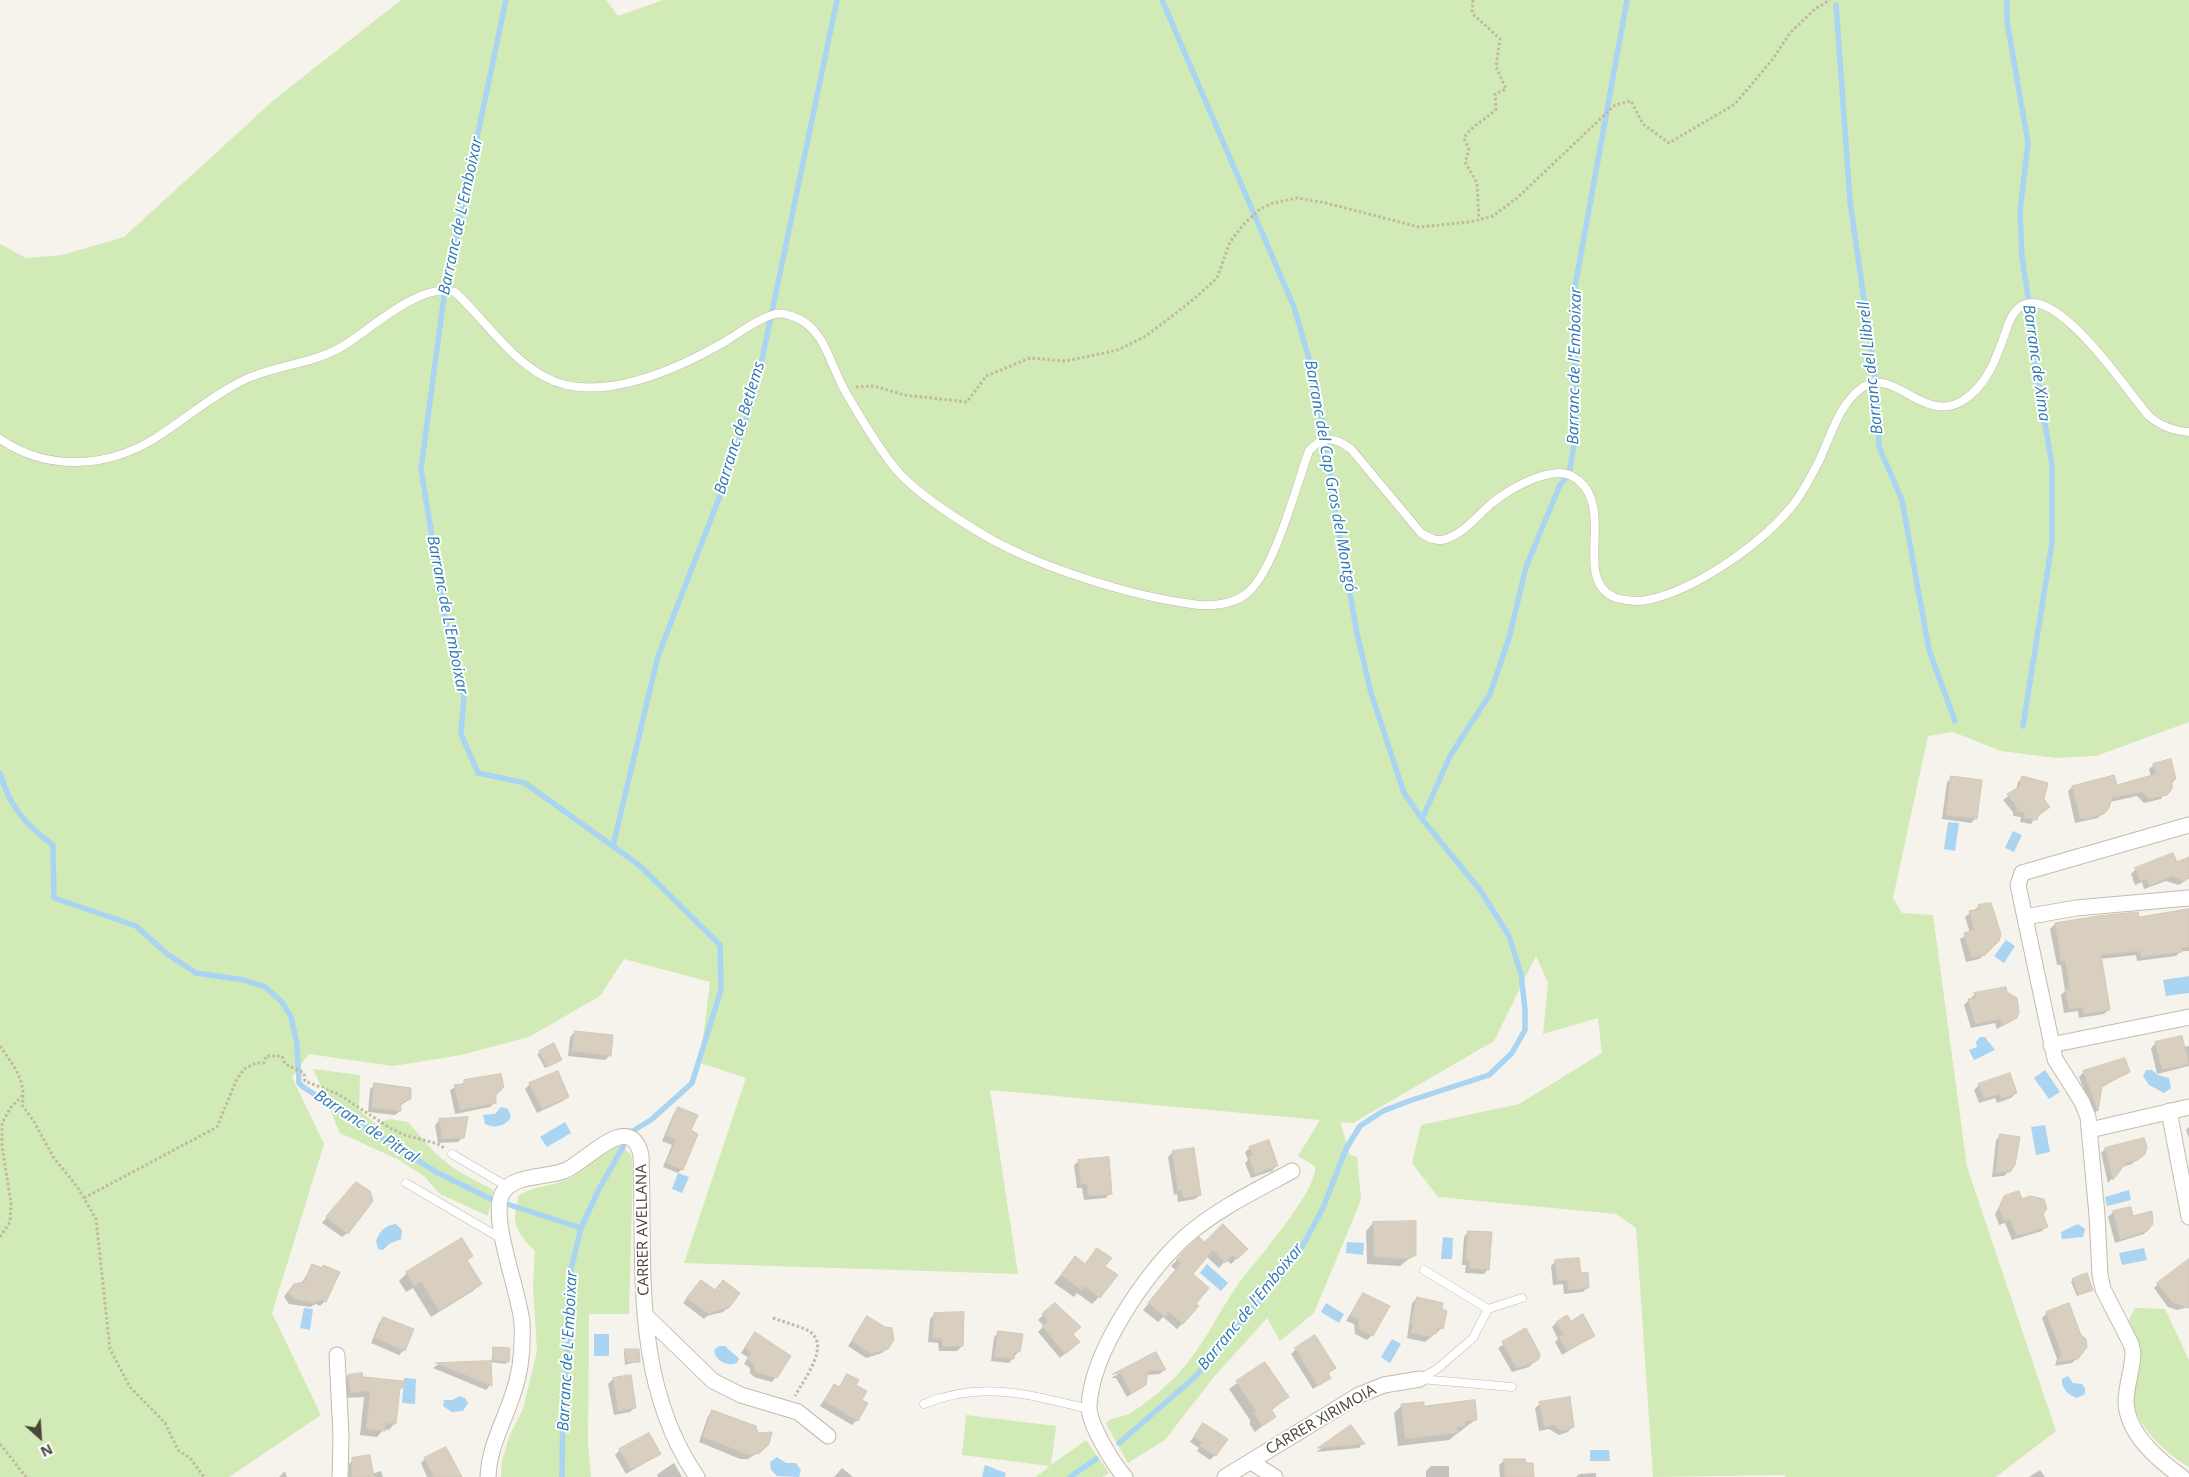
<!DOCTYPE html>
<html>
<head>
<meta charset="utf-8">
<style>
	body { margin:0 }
	#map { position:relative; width:2189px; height:1477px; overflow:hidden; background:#f6f3ec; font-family:"Open Sans",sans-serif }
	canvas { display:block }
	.north { position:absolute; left:15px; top:1412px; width:50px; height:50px; -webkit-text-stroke:4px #fff; paint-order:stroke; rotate:154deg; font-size:14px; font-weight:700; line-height:20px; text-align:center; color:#4b4439 }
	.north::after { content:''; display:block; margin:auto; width:18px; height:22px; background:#4b4439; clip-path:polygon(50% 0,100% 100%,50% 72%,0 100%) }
</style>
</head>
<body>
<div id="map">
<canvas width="2189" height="1477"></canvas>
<div class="north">N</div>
</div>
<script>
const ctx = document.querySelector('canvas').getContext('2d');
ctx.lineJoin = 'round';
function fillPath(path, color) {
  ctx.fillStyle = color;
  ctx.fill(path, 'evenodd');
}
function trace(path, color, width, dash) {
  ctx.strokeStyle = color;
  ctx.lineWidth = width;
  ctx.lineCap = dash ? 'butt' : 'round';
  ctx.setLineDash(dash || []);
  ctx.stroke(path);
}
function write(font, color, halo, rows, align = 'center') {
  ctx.font = font + ' "Open Sans",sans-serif';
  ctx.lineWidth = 4;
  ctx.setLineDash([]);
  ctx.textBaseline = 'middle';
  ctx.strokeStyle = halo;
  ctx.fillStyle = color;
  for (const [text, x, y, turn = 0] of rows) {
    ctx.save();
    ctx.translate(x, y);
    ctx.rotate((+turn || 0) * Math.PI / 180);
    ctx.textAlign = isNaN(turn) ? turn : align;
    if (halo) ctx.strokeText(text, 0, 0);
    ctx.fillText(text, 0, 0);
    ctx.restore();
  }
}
fillPath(new Path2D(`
	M401,0h205l12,16 45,-16h1526v722l-93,34 -40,2 -55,-7 -48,-19 -25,4 -35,162 9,15 31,2 34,252 89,264 -60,46h-210l-2,-2 -131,2 -17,-249 -20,-14 -178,-17 -26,-34 9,-38 98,-21 83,-51 -4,-35 -55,16 5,-51 -12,-27 -42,85 -141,82 -13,-1 10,33 7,2 4,43 -47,113 -34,28 -13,-23 -54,60 -48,62 -37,23 -22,-39c4,-7 13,-6 20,-9 14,-6 37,-26 48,-37 28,-28 43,-64 65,-95 16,-21 80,-94 76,-117l-17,-10 22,-36 -330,-30 28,184 -334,-11 62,-185 -46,-15 10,-81 -86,-23 -24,37 -71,41 -68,18 -68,11 -84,-12 -17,23 32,67 -52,169 49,102 -92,62h-229v-1233l26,14 36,-3 62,-18 151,-138z
	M313,1069l47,6 -1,35 17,14 13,-5 19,3 28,32 20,16 37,20 -5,26 -48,-22 -16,-18 -27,-17 -57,-26c-10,-21 -16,-43 -27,-64z
	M618,1145l13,9 2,17 -4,143h-40l-1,130 3,33h-90l1,-16 7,-24 14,-28 14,-58 -4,-64 2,-36c-20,-20 -24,-29 -16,-56 16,-9 34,-9 50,-16 18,-10 31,-26 49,-34z
	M2135,1308l30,1 24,51v107c-20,-11 -51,-39 -55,-63 -1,-5 1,-13 2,-19 4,-27 6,-39 -8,-63z
	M966,1415l90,11 -5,39 35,-25 23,33 -7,4h-66l14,-11 -88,-11z`), '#d2eab5');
fillPath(new Path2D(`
	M1948,822l11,1 -4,28 -11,-2z
	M2013,831l9,4 -8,17 -9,-4z
	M2006,940l9,6 -11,17 -10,-7z
	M2189,976v17l-23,3 -3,-16z
	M1980,1037h5l10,13 -21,10 -5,-10 8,-3 -1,-5z
	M2045,1070l15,22 -11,7 -15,-21z
	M2146,1070h6l6,5 11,3 2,10 -7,5 -15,-8 -6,-9z
	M501,1107l7,2 3,8c-5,9 -17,12 -26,7l-2,-9 12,-1z
	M565,1122l6,11 -24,14 -7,-10z
	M2045,1125l5,27 -14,3 -5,-28z
	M678,1173l11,4 -7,16 -10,-4z
	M2129,1190l2,10 -24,6 -2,-9z
	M396,1224l6,6 -1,9 -12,5 -6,6 -5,-1 -2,-8c3,-9 9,-16 20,-17z
	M2078,1224l7,5 -2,8 -21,2 -1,-7z
	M1443,1237l10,1 -1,21h-11z
	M1347,1242l17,1 -1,12 -17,-2z
	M2144,1248l3,12 -25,5 -3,-12z
	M1207,1264l21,19 -7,8 -21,-18z
	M1326,1303l18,11 -5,9 -18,-11z
	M304,1308l9,1 -3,21 -10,-2z
	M594,1334h15v22h-15z
	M1392,1339l9,5 -11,19 -9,-6z
	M719,1346h6c4,5 12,9 14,13l-2,4c-9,4 -22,-2 -23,-13z
	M2068,1376l5,7 9,1 3,4v6l-8,4c-9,-3 -16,-10 -15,-19z
	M404,1378l12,1 -1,25 -13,-1z
	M460,1396l5,2 3,5 -5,8 -11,1 -9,-6 1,-6h8z
	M1590,1450h19l1,11h-20z
	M777,1457l9,6h10l5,7 -2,7 -22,-1 -6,-6 -1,-8z
	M985,1465l21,8 -1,4h-23z`), '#a9d4f2');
fillPath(new Path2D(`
	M2154,765l21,14 -14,20 -17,4 -7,-7 -27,6 -2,5 -10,11 -23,5 -7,-32 4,-4h44l35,-10 -2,-8z
	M2023,777l13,39 -5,8 -11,-2 1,-5 -8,-1v-4l-10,-12 13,-10 2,-8z
	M1952,778l24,40 -5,5 -29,-4 5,-37z
	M2176,864h13v14l-10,7 -13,-4 -22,8 -2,-7 -7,3 -4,-11 5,-5z
	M1990,904l9,30 -4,11 -16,14 -13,3 -6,-23 10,-6 -5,-16 13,-10z
	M2189,910v41h-8l-5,5 -39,5 -1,-6 -36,4 9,50 -5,5 -25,4 -1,-7 -14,2 -3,-18 4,-4 -4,-26h-4l-7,-36 5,-5 83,-6z
	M1975,994l41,24 -19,11 -2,-6 -24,5 -7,-23z
	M575,1032l35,23 -5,5 -37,-4 2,-19z
	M2156,1043l28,4 5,-1v20l-32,8 -6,-26z
	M553,1045l5,16 -13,7 -8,-14z
	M2124,1060l4,12 -27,16 -4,23 -4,3 -14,-37 4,-4z
	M465,1082l30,13v7l-5,5 -35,7 -5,-24z
	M530,1084l38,12 -5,5 -26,12 -12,-24z
	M375,1085l35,14 -10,7v5l-5,4 -27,-3 2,-23z
	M1979,1085l37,8 -5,5 -14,5 -2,-5 -16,5 -5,-13z
	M678,1109l12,22 -8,38 -4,4 -15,-6 9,-22 -10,-4 12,-28z
	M440,1120l23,17 -5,5 -20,1 -3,-18z
	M2189,1127v11l-3,-8z
	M2001,1135l8,36 -5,5 -12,1 4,-37z
	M1250,1148l26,18 -4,5 -21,7 -6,-15 3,-3 -3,-8z
	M1193,1149l7,46 -5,4 -17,3 -1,-8 -3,1 -6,-38 4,-4z
	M2105,1149l39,4 -12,11 -10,3 -14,16 -7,-30z
	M1079,1161l31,32 -4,5 -22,2 -2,-12h-5l-3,-23z
	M352,1188l-5,45 -5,4 -20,-14z
	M2005,1197l16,3 20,14 5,12 -4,5 -30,9 -7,-17 -6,2 -4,-11z
	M2130,1208l2,10 17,10 -5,6 -29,9 -7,-26 5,-5z
	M1373,1223l42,31 -15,12 -33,-2 -1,-33z
	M1223,1226l23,23 -15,15 -5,-4 -7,8 -13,-12 -15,18 -8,49 -6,6 -14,-12 -5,5 -15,-12 33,-40 -5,-4 7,-7 27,-15z
	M1468,1232l20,37 -4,5 -19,-1 1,-8h-4l2,-28z
	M461,1240l10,16 -5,5 14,23 -7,7 -42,26 -18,-29 -7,4 -7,-11 8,-8z
	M1097,1249l7,18 -5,30 -7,7 -15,-11 -3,4 -20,-14 21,-25 9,7z
	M1555,1262l25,12 8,13 -5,5 -19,2 -1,-10 -10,1 -2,-19z
	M312,1266l9,3 2,-3 2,35 -5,5 -4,-2 -6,3 -21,-3 -5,-7 2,-3 8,-9 7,-1z
	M2189,1275v32l-12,3 -9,-3 -14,-19 4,-4z
	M2073,1280l16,11 -12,5 -6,-14z
	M701,1281l13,10 14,16 -5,5 -16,4 -3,3 -21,-16z
	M1363,1294l9,41 -5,5 -12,-6 -1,-10 -8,-3z
	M1417,1298l25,30 -17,14 -18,-4 5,-35z
	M1055,1304l17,30 2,12 -14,12 -22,-26 6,-6 -6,-6z
	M2047,1313l36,39 -11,11 -17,3 2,-7 -15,-41z
	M934,1315l28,31 -5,5h-18l-1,-8 -10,-1 2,-23z
	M384,1318l20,32 -5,5 -28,-12 8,-20z
	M867,1318l20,30 -5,5 -16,5 -18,-12z
	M1556,1323h15l22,12 -31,20 -7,-13 3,-3 -6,-12z
	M1525,1330l13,28 -9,9 -17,5 -14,-24z
	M999,1332l20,19 -10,12 -18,-2 3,-24z
	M751,1338l25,39 -4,5 -18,-5 -4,-4v-5l-6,-4 4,-7 -7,-4z
	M494,1348l13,14 -1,2 -15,-2z
	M1296,1349l38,19 -7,6 2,4 -16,11 -22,-35z
	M626,1350l13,11 -14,4 -1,-13z
	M1156,1354l8,16 -4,4 -14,1 -2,10 -17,12 -11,-19h-5z
	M490,1363v22l-4,5 -53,-22 4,-3z
	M1265,1363l22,34 -16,14 4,5 -20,16 -5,-7v-5l-21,-31z
	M361,1375l1,3 39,10 -3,3 -3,32 -6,7 -5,-1 -7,8 -17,-2 4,-38 -20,1 -2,-16 6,-6z
	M847,1375l8,10 5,15 -3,20 -5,5 -32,-19 10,-15 4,-5 4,2z
	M630,1376l5,31 -5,5 -16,3 -6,-31 5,-5z
	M1540,1404l32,23 -4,5 -9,3 -10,-6 -10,2 -4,-23z
	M1402,1405l21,2 52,13 -26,20 -51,6 -4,-33z
	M713,1411l50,38 -15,10h-8l-41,-17 9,-26z
	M1351,1427l12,16 -4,5 -43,4z
	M1199,1429l16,26 -5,5 -13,-9 2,-3 -9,-6z
	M620,1450l39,4 -33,20 -11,-19z
	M425,1459l34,18h-32l-6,-14z
	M353,1460l19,14 9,-3 2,6h-35l1,-13z
	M1504,1461l29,16h-33l-1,-12z
	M674,1463l8,14h-24l-1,-2 5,-4z
	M1431,1466h18v11h-23v-6z
	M842,1468l11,9h-19z
	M2040,1470l5,7h-16z
	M285,1471l2,6h-8z
	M1596,1473v4h-20l3,-3z`), '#0003');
trace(new Path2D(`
	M506,0l-61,289 -24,180 25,154 18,74 -3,37 17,39 47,10 114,82 81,80 1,45 -29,93 -41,37 -20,12
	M1162,0l132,307 16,55 16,77 9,72 22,122 14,60 33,100 18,26
	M2007,0v21l21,122 -8,68 2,46 7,46 2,38 21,124v78l-29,183
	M1836,5l14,196 26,182 3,64 23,53 27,150 26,71
	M0,773c9,32 26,53 53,72l1,53 82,28 31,28 29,19 48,7 21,7 17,15 9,15 6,27 2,39 4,4 133,85 57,28
	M613,846l45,-190 63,-163 34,-100 82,-393
	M510,1205l71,23
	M1119,1443l76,-66 81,-96 27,-36 20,-37 23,-59 14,-23 23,-15 29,-11 77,-25 23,-22 13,-23v-21l-4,-35 -12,-38 -29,-46 -58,-71 28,-63 40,-62 19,-56 17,-71 34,-82 9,-11 8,-47 -4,-129 54,-298
	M562,1477l1,-81 9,-91 -2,-32 11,-45 18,-39 24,-42
	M1070,1477l26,-18`), '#a9d4f2', 5.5);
const building = new Path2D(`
	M2171,759l5,20 -4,1v9l-5,6 -18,4 -7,-7 -30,6 -3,10 -5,6 -17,5 -7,-1 -8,-32 42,-11 3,10 39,-11 -3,-10z
	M1951,776l31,4 -5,39 -31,-4z
	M2022,776l26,7 -4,16 6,8 -12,9 -1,4 -13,-2 1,-5 -8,-2v-4l-10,-13 12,-7z
	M2173,853l4,9 12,-5v21l-5,3 -12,-5 -23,10 -2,-7 -7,2 -5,-13z
	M1991,903l10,31 -2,7 -14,14 -14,3 -7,-25 10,-3 -5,-19 10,-2 -1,-4z
	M2189,909v38l-8,1 1,4 -41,5 -1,-6 -39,4 9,55 -26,4 -2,-7 -13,2 -4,-20h5l-5,-28h-4l-6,-38 43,-7 40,-4 1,5z
	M2006,987l1,5 10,6 2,14 -2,6 -15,8 -2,-7 -25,5 -7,-25 8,-1 -2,-5z
	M575,1031l38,4 -2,21 -39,-5z
	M2182,1036l7,28 -27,6 -7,-28z
	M554,1043l8,17 -15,7 -8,-16z
	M2125,1058l5,14 -28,14 -4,25 -15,-40z
	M558,1071l11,26 -27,12 -13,-26z
	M2010,1073l7,20 -16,6 -1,-5 -16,5 -6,-15z
	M501,1074l3,13 -8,8v8l-36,7 -6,-25 10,-1v-4z
	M374,1083l37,5v11l-10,4v8l-29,-3z
	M678,1107l20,8 -7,15 7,4 -15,36 -17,-7 10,-23 -10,-4z
	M468,1117l-4,21 -22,1 -3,-20z
	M2000,1134l20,3 -5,28 -5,7 -14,1z
	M2144,1138l3,9 -2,7 -7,6 -12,3 -13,17 -8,-32z
	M1269,1140l9,26 -23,8 -6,-17 4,-1 -4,-9z
	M1194,1148l7,47 -18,3 -2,-8 -3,1 -6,-40z
	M1109,1157l3,37 -24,2 -1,-12h-6l-3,-24z
	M356,1182l14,9 3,10 -25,33 -22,-17z
	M2019,1191l3,8 8,-3 14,3 3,10 -4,5 5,13 -31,9 -7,-17 -6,2 -5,-13 5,-12z
	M2131,1207l2,9 19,-5 1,13 -6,7 -27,9 -7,-29z
	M1416,1221v34l-8,4 -34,-2 -1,-35z
	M1223,1224l25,25 -11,10 -4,-4 -8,8 -12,-13 -20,24 16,14 -13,16 3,2 -16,18 -14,-12 -4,5 -17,-14 33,-40 -5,-3 8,-9 15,-14 10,9 -4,-4z
	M1468,1231l24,1 -3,38 -20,-2 1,-7 -4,-1z
	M462,1238l11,18 -6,4 15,24 -43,27 -18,-30 -7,5 -8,-14z
	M1097,1248l15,10 -7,8 13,9 -18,23 -15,-12 -3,4 -21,-15 14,-19 10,8z
	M1579,1258l2,15 7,-1 1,16 -20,2 -2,-10 -10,1 -2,-21z
	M2189,1259v49l-16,-5 -16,-20z
	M312,1264l10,4 1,-3 17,7 -14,30 -4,-2 -9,3 -19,-4 -6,-7 6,-8 10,-2z
	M2087,1273l6,17 -14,5 -7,-16z
	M701,1280l14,10 8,-10 17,13 -11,15 -17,4 -2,3 -23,-17z
	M1363,1293l27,13 -17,30 -14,-7 -1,-10 -8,-3z
	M1417,1297l26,6 -1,6 5,2 -4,18 -6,-1 -1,6 -4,-1 -1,4 -20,-4 2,-8 -2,-2z
	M1055,1303l26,24 -8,7 7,8 -15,12 -23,-28 6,-5 -6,-7z
	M2069,1303l12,32 5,4 1,8 -9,12 -20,3 3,-9 -15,-41z
	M964,1312l-1,34 -20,1 -1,-9h-10l2,-25z
	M1583,1314l12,22 -28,15 -8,-14 4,-3 -7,-12 11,-7 4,6z
	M867,1316l18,11 7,1 2,12 -6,9 -17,5 -19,-13z
	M383,1317l31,12 -9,22 -30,-13z
	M1526,1328l14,26 -1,5 -4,3 -19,6 -14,-26z
	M998,1331l25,3 -3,18 -5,-1 -1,8 -19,-2z
	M755,1332l36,24 -14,22 -19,-5 -4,-4v-5l-7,-5 4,-6 -6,-5z
	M1315,1335l21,33 -8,5 3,5 -13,8 -23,-38z
	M493,1347l17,1 -1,14 -16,-2z
	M625,1349h14l1,13 -13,1z
	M1156,1352l10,18 -18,1 -2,14 -15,9 -10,-21 -8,1z
	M491,1361l1,25 -56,-23z
	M1265,1362l24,35 -18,12 5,8 -14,9 -9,-14 3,-1 -20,-30z
	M362,1373l1,4 40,4v7h-3l-4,36 -10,-1 -1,8 -19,-2 4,-38 -20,2 -2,-18z
	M847,1374l12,6 -3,5 11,6 -5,9 6,3 -10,18 -34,-20 10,-17 5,3z
	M631,1375l5,33 -18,3 -5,-33z
	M1570,1397l4,30 -10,4 -6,-2 -4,-4 -10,2 -5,-25z
	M1475,1400l2,20 -12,1v5l-8,1v6l-52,6 -4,-35 23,-2v4z
	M712,1410l44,16 2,7 14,-1 -3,12 -9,9 -11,2 -46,-18z
	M1203,1423l25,16 -12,17 -16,-10 2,-3 -8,-6z
	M1351,1425l14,19 -47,4z
	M649,1433l12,21 -30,16 -12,-21z
	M446,1447l16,30h-28l-10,-19z
	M370,1455l4,22h-22v-19z
	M1504,1459h21l1,4h7l1,14h-29z`);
fillPath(building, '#d8cfc1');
trace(building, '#d3c7b4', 1);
const lane = new Path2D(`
	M0,439c48,33 109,29 157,-2 30,-19 57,-43 89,-58 31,-14 67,-15 97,-33 28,-17 78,-65 112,-54 30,28 53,65 90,85 53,29 133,-8 181,-36 15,-9 31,-22 49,-27 7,-2 15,1 22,4 28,12 34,49 48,73 15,26 31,53 49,76 20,25 67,55 95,71 53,30 142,58 203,66 16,3 40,1 54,-10 28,-21 50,-108 63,-143 14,-16 26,-14 42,-2l70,84c8,5 16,9 25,6 18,-6 32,-24 46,-36 18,-14 44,-29 67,-30 8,0 13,2 19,7 38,30 -7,101 38,118 11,3 20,4 31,2 50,-10 119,-59 149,-99 9,-13 17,-28 24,-42 11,-24 20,-57 43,-72 32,-20 60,37 99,14 27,-16 36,-48 46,-76 28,-77 121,71 142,92 11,9 24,14 39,15
	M452,1154l56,33
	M406,1183l96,56
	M1424,1270l64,39 34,-11
	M1420,1379l17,-10 36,-31 15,-29
	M1420,1379l92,8
	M924,1404c58,-24 107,-9 165,5`);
const street = new Path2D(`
	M2025,917l51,-9 113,-10
	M2051,1045l138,-28
	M2169,1111l20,106
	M2090,1130l99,-23
	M645,1315l68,66 28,14 57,17 30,24
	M337,1355l4,81 -1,41
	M1251,1462l24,15
	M488,1477c1,-30 16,-55 25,-83 8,-22 10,-47 9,-71 -3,-33 -32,-103 -20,-129 10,-20 44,-16 62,-23 21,-7 66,-63 77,-16 4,110 -10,226 56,322
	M1125,1477c-12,-13 -36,-53 -36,-70 2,-55 57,-134 96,-170 32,-28 70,-46 107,-66
	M1225,1477l134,-82 25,-10 36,-6
	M2182,1477c-24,-17 -55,-43 -56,-75 0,-17 7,-33 7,-50l-2,-8 -28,-55 -3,-14 -3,-60 -9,-98 -6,-15 -27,-43 -37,-174 4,-12 167,-48`);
trace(lane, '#c2bbae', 9);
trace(street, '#c2bbae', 17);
trace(new Path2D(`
	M1473,0l-1,13 28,26 -4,28 10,22 -11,5 1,15c-10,11 -24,16 -32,29l5,12 -4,12 12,21 2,36
	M856,387l18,-1 30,9 63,7 19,-26 44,-18 36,3 52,-11 28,-14 48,-37 23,-21 13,-36 13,-17 17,-16 13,-6 24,-5 29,5 93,24 51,-5 23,-6 24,-18 98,-93 16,-4 12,23 26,19 66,-39 37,-44 18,-27 25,-24 15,-9
	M0,1046c13,19 27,35 22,59l11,15 21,38 24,30 18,31 14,130 20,38 35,36 13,27 12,8 14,19
	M84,1198l133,-71 19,-46 8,-12 12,-6h8l2,-7h16l3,8 19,9 1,8 33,13 52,34 15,7 33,9 6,4
	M0,1237l10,-15 1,-19 -9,-57v-23l9,-16 12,-12
	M773,1318c11,4 23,7 34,12 26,13 -3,49 -12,66
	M0,1444l26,33`), '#c4b79f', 3, [2.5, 2.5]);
trace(lane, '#fff', 8);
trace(street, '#fff', 15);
write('15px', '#4b4439', '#fff', [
	["CARRER AVELLANA",643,1230,-91],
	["CARRER XIRIMOIA",1321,1420,-30]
]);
write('italic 16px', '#2e7ab2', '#fff', [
	["Barranc de L'Emboixar",461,216,-78],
	["Barranc de Xima",2036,363,82],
	["Barranc de l'Emboixar",1575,366,-89],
	["Barranc del Llibrell",1871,368,-96],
	["Barranc de Betlems",740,428,-73],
	["Barranc del Cap Gros del Montgó",1330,476,80],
	["Barranc de L'Emboixar",447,615,79],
	["Barranc de Pitral",366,1127,33],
	["Barranc de l'Emboixar",1251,1307,-51],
	["Barranc de L'Emboixar",568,1351,-87]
]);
</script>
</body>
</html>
